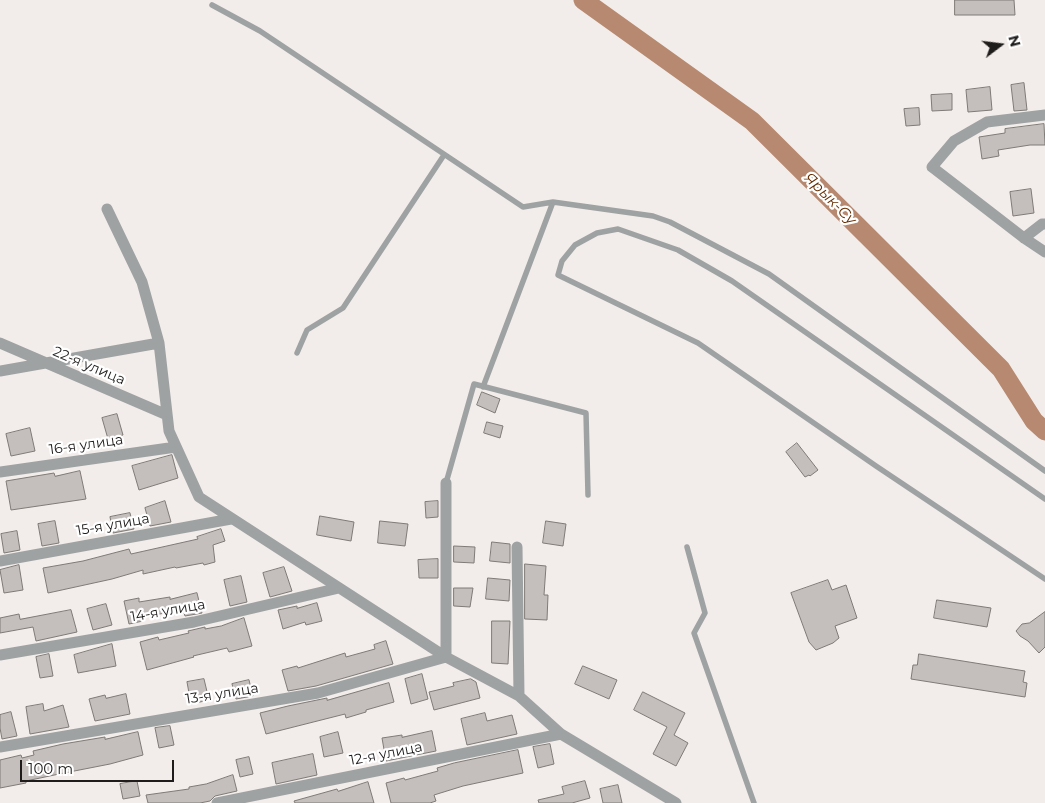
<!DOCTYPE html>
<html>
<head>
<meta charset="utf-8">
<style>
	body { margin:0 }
	#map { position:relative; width:1045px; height:803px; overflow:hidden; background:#f2edea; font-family:Montserrat,sans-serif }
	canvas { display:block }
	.north { position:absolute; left:975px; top:20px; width:50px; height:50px; -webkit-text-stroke:4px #fff; paint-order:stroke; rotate:75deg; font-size:14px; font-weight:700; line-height:20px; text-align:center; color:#1f1d1c }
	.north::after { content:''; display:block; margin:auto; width:18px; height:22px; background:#1f1d1c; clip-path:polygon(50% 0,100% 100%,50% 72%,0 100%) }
	.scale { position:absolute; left:20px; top:760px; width:154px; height:22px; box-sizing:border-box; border:2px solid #1f1d1c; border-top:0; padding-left:6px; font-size:15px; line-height:18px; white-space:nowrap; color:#1f1d1c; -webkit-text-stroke:4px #fff; paint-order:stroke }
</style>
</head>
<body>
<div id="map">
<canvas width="1045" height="803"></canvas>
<div class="north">N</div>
<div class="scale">100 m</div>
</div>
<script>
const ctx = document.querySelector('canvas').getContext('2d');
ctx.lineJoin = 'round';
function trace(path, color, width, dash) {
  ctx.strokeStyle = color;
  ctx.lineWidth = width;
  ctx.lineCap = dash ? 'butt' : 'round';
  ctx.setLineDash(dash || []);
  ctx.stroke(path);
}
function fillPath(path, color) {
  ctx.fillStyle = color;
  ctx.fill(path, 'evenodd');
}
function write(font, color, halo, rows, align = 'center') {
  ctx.font = font + ' Montserrat,sans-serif';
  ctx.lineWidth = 4.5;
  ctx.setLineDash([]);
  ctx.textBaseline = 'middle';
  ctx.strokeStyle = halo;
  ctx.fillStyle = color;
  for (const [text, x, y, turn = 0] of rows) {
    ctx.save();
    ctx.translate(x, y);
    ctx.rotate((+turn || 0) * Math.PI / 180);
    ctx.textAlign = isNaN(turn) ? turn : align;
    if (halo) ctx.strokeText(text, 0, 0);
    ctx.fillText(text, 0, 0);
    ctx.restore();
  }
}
trace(new Path2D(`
	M583,0l169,121 249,248 33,52 11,10`), '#b78970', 19);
const building = new Path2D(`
	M955,0h59l1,15h-60z
	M1024,83l3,27 -13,1 -3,-26z
	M990,87l2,23 -24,2 -2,-22z
	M952,94v16l-20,1 -1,-16z
	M919,108l1,17 -14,1 -2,-17z
	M1044,124l1,21h-15l-32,5 1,6 -17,3 -3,-22 26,-4v-4z
	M1031,189l3,24 -21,3 -3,-24z
	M482,392l18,7 -5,14 -18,-8z
	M117,414l6,21 -15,4 -6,-21z
	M487,422l16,4 -3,12 -16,-5z
	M30,428l5,23 -24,5 -5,-22z
	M797,443l21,27 -8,6 -1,-1 -4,2 -19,-25z
	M172,455l6,23 -39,12 -7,-24z
	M80,471l6,28 -75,11 -5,-29 48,-8 1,3z
	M165,501l6,21 -21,4 -5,-18z
	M438,501v16l-12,1 -1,-16z
	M130,513l4,16 -21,4 -3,-16z
	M320,516l34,6 -3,19 -34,-6z
	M55,521l4,22 -17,3 -4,-22z
	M380,521l28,3 -3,22 -27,-3z
	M546,521l20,3 -3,22 -20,-3z
	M221,529l4,12 -12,4 2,17 -11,3 -1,-2 -27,5 -1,-1 -32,7v-4l-31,9 -64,14 -5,-25 40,-7 46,-12 2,5 67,-15 -1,-2z
	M17,531l3,19 -16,3 -3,-19z
	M492,542l18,2v19l-20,-2z
	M454,546l21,1 -1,16 -20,-1z
	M438,559v19h-19l-1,-18z
	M525,564l21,2 -2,29h4l-1,25 -22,-1z
	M19,565l4,25 -19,3 -4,-23z
	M284,567l8,24 -22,6 -7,-24z
	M241,576l6,26 -17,4 -6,-26z
	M488,578l22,2 -1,21 -23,-2z
	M828,580l4,10 14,-5 11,33 -22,8 4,12 -6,5 -17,7 -7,-8 -18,-49z
	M454,588h19l-3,19 -16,-1z
	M197,593l5,20 -17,3 -2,-6 -41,7 1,4 -14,3 -5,-23 15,-3v4l31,-5v2z
	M937,600l54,8 -4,19 -53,-9z
	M317,603l5,18 -16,4 -1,-3 -22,7 -5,-19 19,-4v2z
	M106,604l6,21 -19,5 -6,-21z
	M71,610l6,22 -41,9 -3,-14 -33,6v-15l19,-4 1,5z
	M1045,612v35l-6,6 -11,-12 -8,-5 -4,-5 6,-7 7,-1z
	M244,618l8,28 -23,6 -2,-4 -34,8 1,1 -47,13 -7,-28 18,-5 1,3 30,-7 -1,-2 17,-4v2l16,-3z
	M492,621h18l-2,43 -16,-1z
	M386,641l7,23 -77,22 -28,5 -6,-21 15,-4 1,2 47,-15 1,4 29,-8 -1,-4z
	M112,644l4,22 -38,7 -4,-18z
	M49,654l4,22 -13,2 -4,-21z
	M919,654l106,17 -2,11 4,1 -2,14 -114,-18 2,-14h4z
	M583,666l34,14 -8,19 -34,-15z
	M422,674l6,25 -17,5 -6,-25z
	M204,679l5,21 -18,4 -4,-22z
	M471,679l5,3 4,16 -46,12 -5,-18 25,-6 -1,-3z
	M249,680l4,16 -17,3 -4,-15z
	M389,683l5,19 -28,8v2l-20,6 -1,-4 -79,20 -6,-21 28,-7 39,-8v2z
	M643,692l42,21 -11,22 14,8 -12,23 -23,-12 14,-27 -33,-17z
	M126,694l4,20 -35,7 -6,-22 16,-4 1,3z
	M43,704l1,7 19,-6 6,22 -39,7 -4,-27z
	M11,712l6,24 -15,3 -2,-11v-13z
	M485,713l2,8 25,-6 5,19 -50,11 -6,-26z
	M170,726l4,19 -15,3 -4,-20z
	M432,731l4,20 -50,10 -4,-23 20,-3v2z
	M138,732l5,23 -33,9 -51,10 -33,7v2l-26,5v-28l21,-5 1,3 12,-3 -1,-4 30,-7 42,-7v2z
	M338,732l5,21 -19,4 -4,-20z
	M550,744l4,20 -16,4 -5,-21z
	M518,750l5,23 -60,13 -29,9 2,6 -6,2h-39l-5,-20 18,-5 1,2 33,-9 -1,-3 17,-5z
	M313,754l4,21 -41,9 -4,-21z
	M249,757l4,17 -13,3 -4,-17z
	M233,775l4,16 -22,5 -5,5 -10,2h-52l-2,-8 43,-6v-2l17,-3z
	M137,781l3,15 -17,3 -3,-15z
	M585,781l5,17 -18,5h-33l-1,-3 26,-6 -2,-7z
	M368,782l6,21h-79l-1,-2 43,-12 1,2z
	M618,785l4,18h-19l-3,-14z`);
fillPath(building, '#c4bfbd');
trace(building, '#7f7a77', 1);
trace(new Path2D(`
	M212,5l48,26 263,176 30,-5 100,14 17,6 99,52 276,197
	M297,353l10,-23 36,-22 101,-153
	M483,387l70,-185
	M446,483l28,-99 112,29 2,82
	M1045,499l-313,-218 -54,-31 -60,-21 -21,4 -22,12 -13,16 -4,14 140,68 178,123 169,113
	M687,547l18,66 -11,20 60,170`), '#9fa2a3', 5.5);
trace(new Path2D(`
	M1045,115l-58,7 -33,19 -22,26 92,71 21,14
	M107,209l35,73 17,61 10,88 30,66 247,160 73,39 42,38 115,69
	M1024,238l18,-14h3
	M0,343l167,72
	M0,371l159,-28
	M0,472l176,-25
	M517,547l2,149
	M0,561l231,-42
	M0,655l194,-33 145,-34
	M0,747l318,-54 128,-36v-174
	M217,803l344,-69`), '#9fa2a3', 11);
write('14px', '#1f1d1c', '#fff', [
	["22-я улица",89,366,23],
	["16-я улица",86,445,-8],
	["15-я улица",113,525,-10],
	["14-я улица",168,611,-10],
	["13-я улица",222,694,-9],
	["12-я улица",386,754,-11]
]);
write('italic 15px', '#662c02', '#fff', [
	["Ярык-Су",830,199,45]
]);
</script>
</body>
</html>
